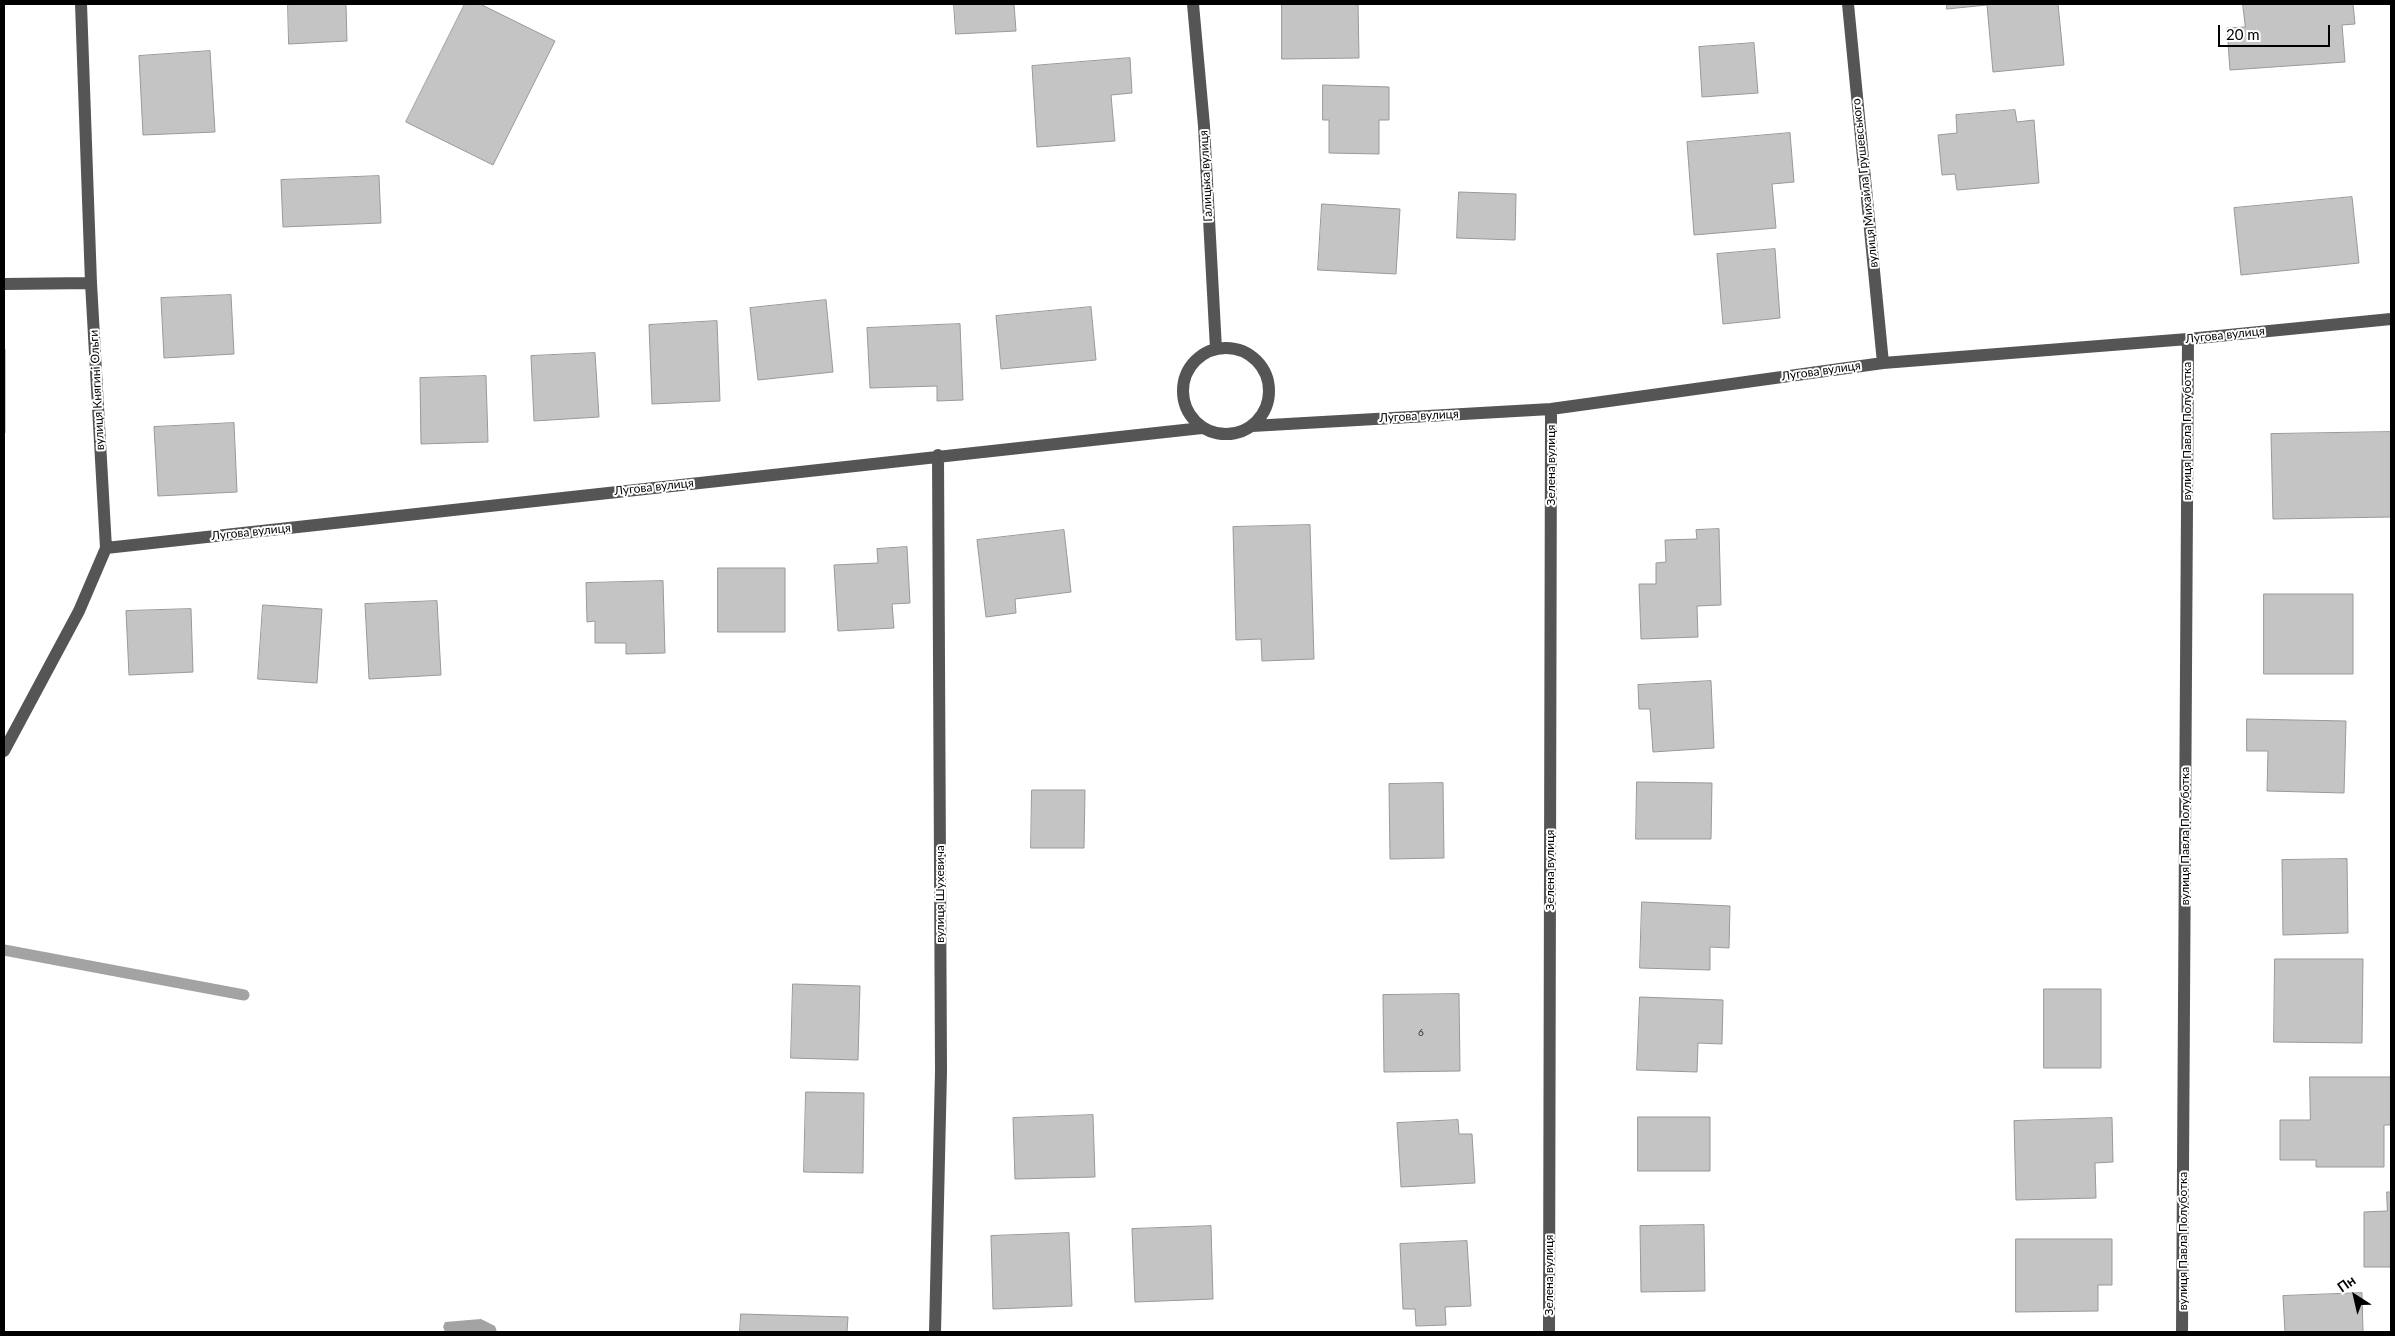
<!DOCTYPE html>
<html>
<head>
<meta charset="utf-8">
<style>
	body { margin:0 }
	#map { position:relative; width:2395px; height:1336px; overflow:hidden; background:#fff; font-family:Lato,sans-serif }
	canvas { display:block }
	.frame { position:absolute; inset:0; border:5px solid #000; pointer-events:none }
	.north { position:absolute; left:2330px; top:1271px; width:50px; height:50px; -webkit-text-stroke:4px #fff; paint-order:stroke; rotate:325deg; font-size:14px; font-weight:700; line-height:20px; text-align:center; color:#000 }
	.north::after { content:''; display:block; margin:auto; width:18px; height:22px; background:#000; clip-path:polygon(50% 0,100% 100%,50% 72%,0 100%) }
	.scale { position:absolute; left:2218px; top:25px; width:112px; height:22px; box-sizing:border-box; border:2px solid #000; border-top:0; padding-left:6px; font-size:15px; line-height:18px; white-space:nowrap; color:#000; -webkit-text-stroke:4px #fff; paint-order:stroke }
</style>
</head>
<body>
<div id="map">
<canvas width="2395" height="1336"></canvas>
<div class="frame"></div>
<div class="north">Пн</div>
<div class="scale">20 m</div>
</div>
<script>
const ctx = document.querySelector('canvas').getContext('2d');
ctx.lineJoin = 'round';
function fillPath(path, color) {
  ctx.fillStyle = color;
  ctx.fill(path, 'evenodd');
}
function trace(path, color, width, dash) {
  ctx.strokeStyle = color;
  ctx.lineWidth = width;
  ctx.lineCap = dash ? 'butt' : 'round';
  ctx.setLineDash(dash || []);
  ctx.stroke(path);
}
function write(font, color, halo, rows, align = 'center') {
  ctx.font = font + ' Lato,sans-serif';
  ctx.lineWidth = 4;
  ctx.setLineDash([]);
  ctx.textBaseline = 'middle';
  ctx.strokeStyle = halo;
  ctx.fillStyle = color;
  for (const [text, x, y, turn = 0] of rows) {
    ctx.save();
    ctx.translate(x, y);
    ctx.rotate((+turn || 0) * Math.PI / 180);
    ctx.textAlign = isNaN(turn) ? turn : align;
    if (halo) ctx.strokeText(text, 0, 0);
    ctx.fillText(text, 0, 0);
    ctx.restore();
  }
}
fillPath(new Path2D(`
	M481,1319l14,7 2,6h-52l-2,-5 2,-5z`), '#a3a3a3');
trace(new Path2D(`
	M4,950l240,45`), '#a3a3a3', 11);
const building = new Path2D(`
	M288,4h58l1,37 -58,3z
	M465,4h15l75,37 -62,124 -87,-43z
	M954,4h60l2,27 -60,3z
	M1282,4h76l1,54 -77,1z
	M1947,4h111l6,61 -71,7 -6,-67 -40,4z
	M2243,4h110l2,20 -13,1 3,37 -115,8 -3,-42 18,-1z
	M1754,43l4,50 -56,4 -3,-50z
	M210,51l5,81 -72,3 -4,-79z
	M1130,58l2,35 -21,2 4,46 -78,6 -5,-81z
	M1323,85l66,2v33h-10v34l-50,-1v-33h-6z
	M2015,110l2,12 17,-2 5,63 -82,7 -2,-16 -13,1 -4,-40 19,-2 -1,-18z
	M1790,133l4,49 -22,2 4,44 -82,7 -7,-93z
	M379,176l2,47 -98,4 -2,-47z
	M1459,192l57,2 -1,46 -58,-2z
	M2352,197l7,66 -118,12 -7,-67z
	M1322,204l78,5 -4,65 -78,-4z
	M1775,249l5,69 -57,6 -6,-70z
	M231,295l3,59 -70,4 -3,-60z
	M826,300l7,72 -75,8 -8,-72z
	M1091,307l5,53 -95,9 -5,-53z
	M717,321l3,80 -68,3 -3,-79z
	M960,324l3,76 -26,1v-15l-67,2 -3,-60z
	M4,349h1v84h-1z
	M595,353l4,64 -65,4 -3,-65z
	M486,376l2,66 -67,2 -1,-66z
	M234,423l3,69 -79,4 -4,-69z
	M2391,432v85l-118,2 -2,-85z
	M1310,525l4,134 -52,2 -1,-22 -25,1 -3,-113z
	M1719,529l2,76 -24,1 1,31 -57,2 -2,-55h17v-21l10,-1 -1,-22 32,-1 -1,-9z
	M1064,530l7,62 -56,7 1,14 -30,4 -9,-77z
	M907,547l3,56 -18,1 2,24 -56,3 -4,-66 44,-2 -1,-14z
	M718,568h67v64h-67z
	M663,581l2,72 -39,1v-11h-31v-22l-8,1 -1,-39z
	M2264,594h89v80h-89z
	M437,601l4,74 -72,4 -4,-75z
	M263,605l59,4 -5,74 -59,-4z
	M191,609l2,63 -64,3 -3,-64z
	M1711,681l3,67 -61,4 -3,-43h-11l-1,-24z
	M2247,719l99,2 -2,72 -77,-2 1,-40h-21z
	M1637,782l75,1 -1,56h-75z
	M1443,783l1,75 -54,1 -1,-75z
	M1032,790h53l-1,58h-53z
	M2347,859l1,74 -65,2 -1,-75z
	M1642,902l88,4 -1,42 -19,-1v23l-70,-2z
	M2275,959h88l-1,84 -88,-1z
	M793,984l67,2 -2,74 -67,-2z
	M2044,989h57v79h-57z
	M1459,994l1,77 -76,1 -1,-77z
	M1640,997l83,3 -1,44 -24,-1 -1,29 -60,-2z
	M2310,1077h81v48h-7v42h-68v-7h-36v-40h30z
	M806,1092l58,1 -1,80 -59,-1z
	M1093,1115l2,62 -80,2 -2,-61z
	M1638,1117h72v54h-72z
	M2112,1118l1,44 -18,1 1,35 -80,2 -2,-79z
	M1458,1120l1,14h13l3,49 -74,4 -4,-64z
	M2387,1192h4v75h-27v-55l23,-1z
	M1704,1225l1,66 -64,1 -1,-66z
	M1211,1226l2,73 -78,3 -3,-73z
	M1069,1233l3,73 -79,3 -2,-73z
	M2016,1239h96v46h-14v26l-82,1z
	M1467,1241l4,65 -26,1 1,18 -30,1 -1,-17h-12l-3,-65z
	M2362,1293l1,39h-78l-2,-36z
	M741,1314l107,3 -1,15h-107z`);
fillPath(building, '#c4c4c4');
trace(building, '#999', 1);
trace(new Path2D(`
	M1193,4l11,122 12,223
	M1848,4l35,359
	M4,284l87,-1
	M1183 391a43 43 0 1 1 86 0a43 43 0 1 1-86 0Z
	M1252,426l299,-17 332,-46 305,-24 203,-20
	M106,548l1096,-120
	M4,751l75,-140 27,-63 -15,-265 -10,-279
	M935,1332l6,-261 -3,-616
	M1549,1332l2,-923
	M2182,1332l6,-993`), '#555', 12);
write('10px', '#313131', null, [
	["6",1421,1033]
]);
write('12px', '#000', '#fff', [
	["Галицька вулиця",1206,176,-93],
	["вулиця Михайла Грушевського",1865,183,-96],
	["Лугова вулиця",2225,335,-6],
	["Лугова вулиця",1821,371,-8],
	["вулиця Княгині Ольги",97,390,-93],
	["Лугова вулиця",1419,416,-3],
	["вулиця Павла Полуботка",2187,431,-90],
	["Зелена вулиця",1551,465,-90],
	["Лугова вулиця",654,487,-6],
	["Лугова вулиця",251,532,-6],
	["вулиця Павла Полуботка",2185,836,-90],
	["Зелена вулиця",1550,870,-90],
	["вулиця Шухевича",940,894,-90],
	["вулиця Павла Полуботка",2183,1241,-90],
	["Зелена вулиця",1549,1275,-90]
]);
</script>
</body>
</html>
